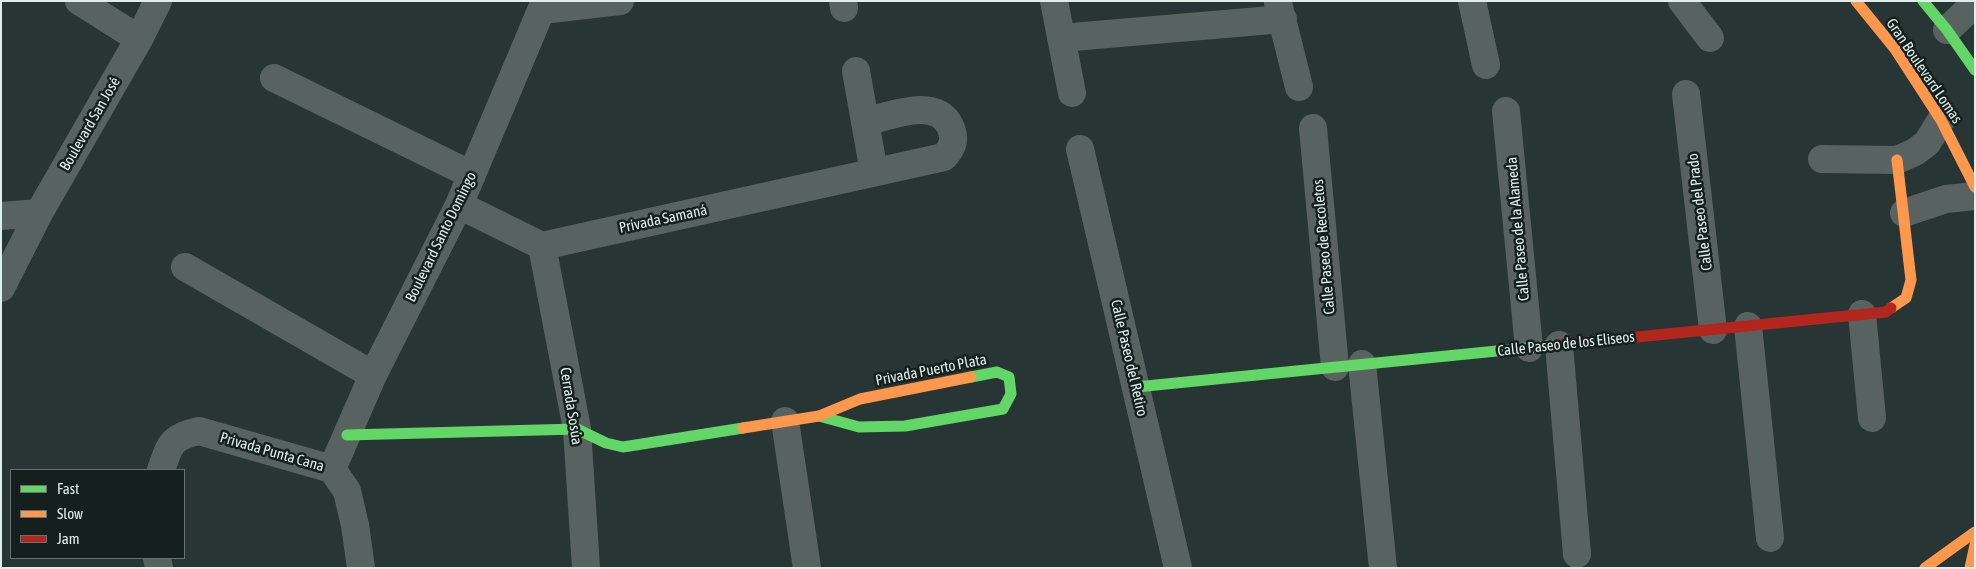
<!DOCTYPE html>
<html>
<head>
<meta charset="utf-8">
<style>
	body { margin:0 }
	#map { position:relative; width:1976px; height:569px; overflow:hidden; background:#273634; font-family:"Asap Condensed",sans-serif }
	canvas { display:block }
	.frame { position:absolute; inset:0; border:2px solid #deeeea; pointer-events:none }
	.legend { position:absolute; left:10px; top:469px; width:175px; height:90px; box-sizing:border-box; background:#15201e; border:1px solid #657270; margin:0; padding:6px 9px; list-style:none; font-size:15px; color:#deeeea }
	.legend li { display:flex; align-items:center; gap:10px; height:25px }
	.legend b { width:25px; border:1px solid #657270 }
</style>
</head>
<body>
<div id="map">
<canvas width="1976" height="569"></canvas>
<div class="frame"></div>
<ul class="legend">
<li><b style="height:6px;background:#63d668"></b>Fast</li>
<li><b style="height:6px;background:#ff974d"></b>Slow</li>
<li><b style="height:6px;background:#b3261e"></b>Jam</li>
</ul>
</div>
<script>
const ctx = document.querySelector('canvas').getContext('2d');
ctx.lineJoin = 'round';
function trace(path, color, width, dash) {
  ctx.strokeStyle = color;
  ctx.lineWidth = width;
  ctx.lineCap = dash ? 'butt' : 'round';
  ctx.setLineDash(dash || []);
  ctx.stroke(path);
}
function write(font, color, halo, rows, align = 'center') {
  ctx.font = font + ' "Asap Condensed",sans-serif';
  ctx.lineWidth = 5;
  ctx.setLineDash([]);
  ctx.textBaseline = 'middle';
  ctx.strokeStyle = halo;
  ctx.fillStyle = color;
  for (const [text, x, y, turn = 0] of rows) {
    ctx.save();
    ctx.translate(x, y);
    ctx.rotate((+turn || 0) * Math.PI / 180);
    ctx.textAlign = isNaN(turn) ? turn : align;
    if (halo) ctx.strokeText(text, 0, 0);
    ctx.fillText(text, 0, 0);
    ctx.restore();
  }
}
trace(new Path2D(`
	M79,1l60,38
	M843,1l1,7
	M1054,1l18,92
	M1472,1l14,64
	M1682,1l28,37
	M1278,3l21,84
	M542,10l78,-9
	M1947,30l22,-21 4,-8
	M1061,38l222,-19
	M856,71l18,101
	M274,78l198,97
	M1686,94l27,236
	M1506,111l23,237
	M1313,128l22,239
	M1080,149l98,419
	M1822,159l75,1 18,-8 12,-9 14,-23
	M459,205l83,41 402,-89c9,-10 12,-18 6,-31 -14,-30 -60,-10 -85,-4
	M1904,213l42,-14 29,-3
	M1,216l38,-3
	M542,246l35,183 9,139
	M185,267l188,108
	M1,288l38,-75 100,-174 19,-38
	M1862,314l10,104
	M1748,326l22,212
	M1559,345l18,209
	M1362,364l21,204
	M785,421l22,147
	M332,469l41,-94 86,-170 86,-204
	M161,470c9,-25 9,-33 38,-39l133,38 15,22 8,34 6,43
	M157,558l2,10`), '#586361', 28);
trace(new Path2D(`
	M1923,1l24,29 28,40
	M1136,387l421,-42
	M819,416l40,11 46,-1 98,-17 8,-15 -2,-17 -12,-5 -26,5
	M347,435l230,-6 29,14 17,4 120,-19`), '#63d668', 11);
trace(new Path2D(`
	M1856,1l39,48 46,71 34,67
	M1891,308l15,-10 5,-18 -14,-120
	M743,428l76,-12 41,-17 111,-22
	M1925,568l50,-36
	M1970,568l5,-23`), '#ff974d', 11);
trace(new Path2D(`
	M1557,345l329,-33 5,-4`), '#b3261e', 11);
write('15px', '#deeeea', '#15201e', [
	["Gran Boulevard Lomas",1924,71,56],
	["Boulevard San José",90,124,-60],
	["Calle Paseo del Prado",1700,212,-97],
	["Privada Samaná",663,219,-12],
	["Calle Paseo de la Alameda",1518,229,-95],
	["Boulevard Santo Domingo",441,237,-64],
	["Calle Paseo de Recoletos",1324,247,-95],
	["Calle Paseo de los Eliseos",1566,344,-6],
	["Calle Paseo del Retiro",1129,358,77],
	["Privada Puerto Plata",931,370,-11],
	["Cerrada Sosúa",571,406,81],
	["Privada Punta Cana",272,452,16]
]);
</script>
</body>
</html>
